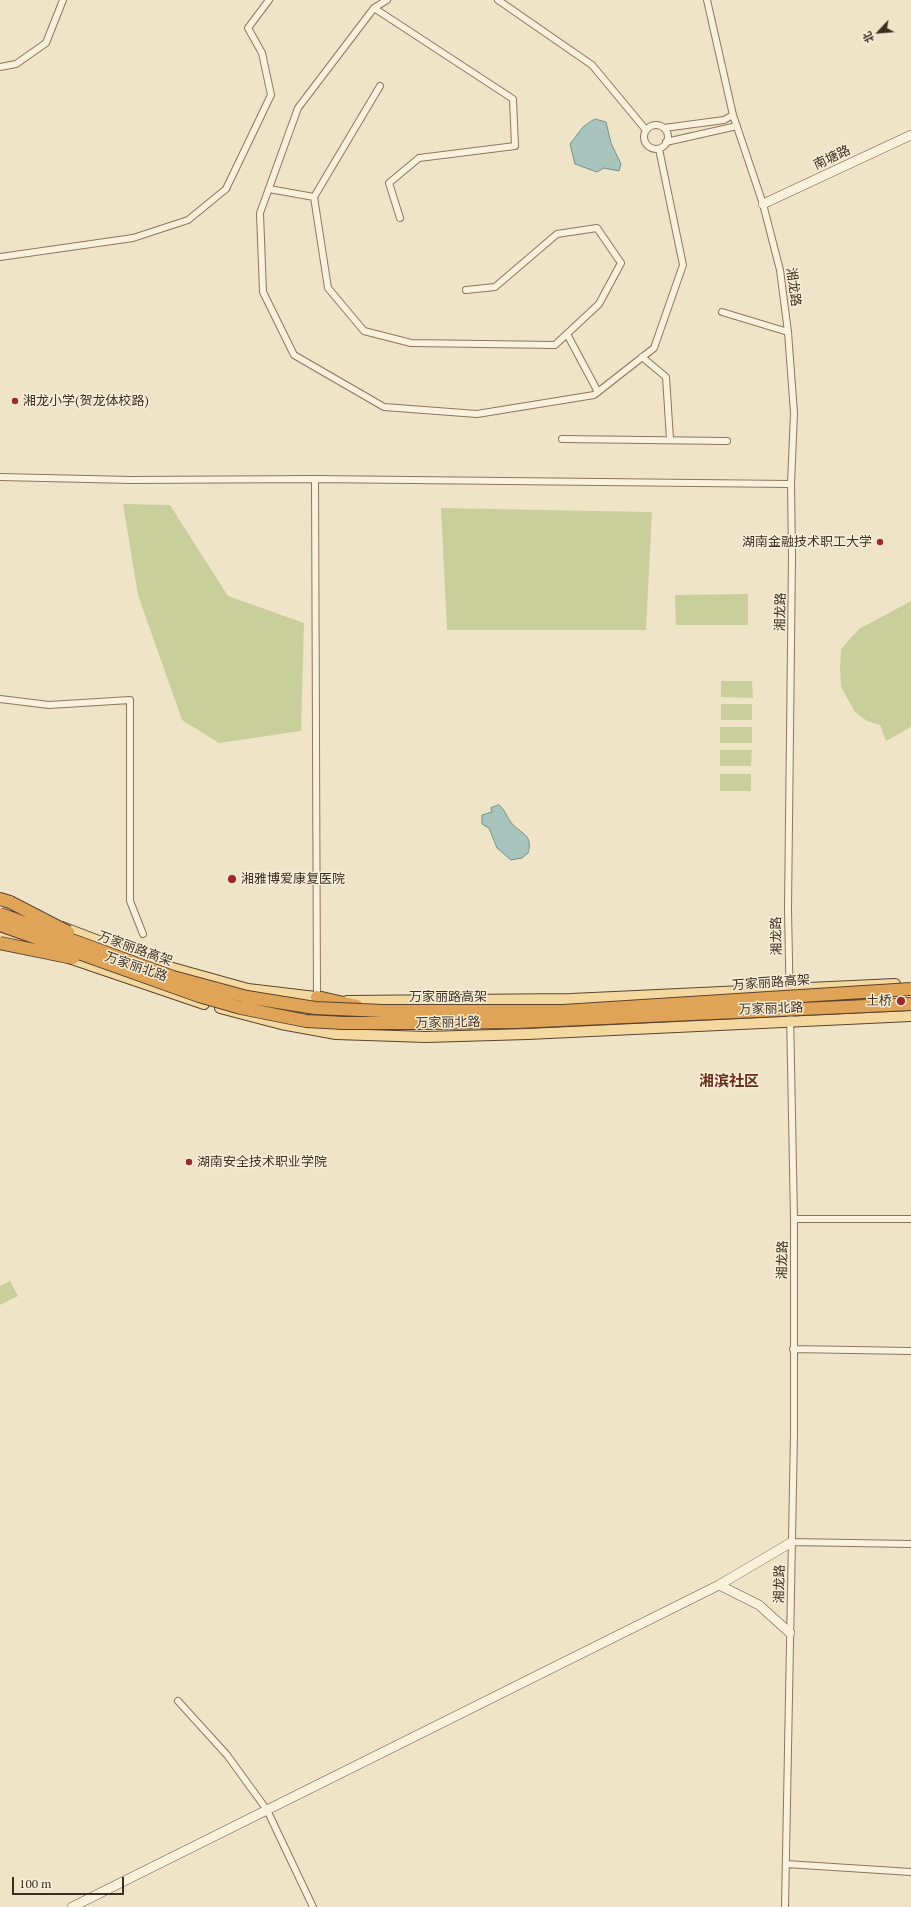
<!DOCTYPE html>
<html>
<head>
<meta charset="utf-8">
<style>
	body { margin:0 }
	#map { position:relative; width:911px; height:1907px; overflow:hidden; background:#f0e4c8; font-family:"PT Serif","Noto Sans SC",serif }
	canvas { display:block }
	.north { position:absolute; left:859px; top:12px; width:40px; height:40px; -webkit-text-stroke:3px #f7eed8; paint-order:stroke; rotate:244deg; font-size:11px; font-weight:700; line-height:16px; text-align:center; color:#3d2e20 }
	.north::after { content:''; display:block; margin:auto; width:14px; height:18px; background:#3d2e20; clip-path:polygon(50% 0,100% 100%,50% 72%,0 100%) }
	.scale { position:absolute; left:12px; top:1877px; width:112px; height:18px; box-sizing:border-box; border:2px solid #3d2e20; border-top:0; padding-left:5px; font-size:12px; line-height:14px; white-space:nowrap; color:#3d2e20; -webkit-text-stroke:3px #f7eed8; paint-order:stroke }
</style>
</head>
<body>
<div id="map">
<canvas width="911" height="1907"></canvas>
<div class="north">北</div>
<div class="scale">100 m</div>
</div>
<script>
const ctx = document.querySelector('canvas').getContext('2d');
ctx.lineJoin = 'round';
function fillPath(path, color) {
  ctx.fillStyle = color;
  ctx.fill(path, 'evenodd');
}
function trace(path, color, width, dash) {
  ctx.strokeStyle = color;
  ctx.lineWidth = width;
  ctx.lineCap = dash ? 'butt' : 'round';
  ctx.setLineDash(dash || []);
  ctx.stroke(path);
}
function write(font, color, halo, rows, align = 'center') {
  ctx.font = font + ' "PT Serif","Noto Sans SC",serif';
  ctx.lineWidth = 3;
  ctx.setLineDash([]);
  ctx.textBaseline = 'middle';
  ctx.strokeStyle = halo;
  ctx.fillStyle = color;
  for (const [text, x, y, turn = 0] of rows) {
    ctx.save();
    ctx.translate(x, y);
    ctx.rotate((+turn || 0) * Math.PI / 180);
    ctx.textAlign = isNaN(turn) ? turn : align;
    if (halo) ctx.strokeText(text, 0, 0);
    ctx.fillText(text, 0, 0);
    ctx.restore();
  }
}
fillPath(new Path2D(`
	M123,504l47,1 58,91 76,27 -3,108 -82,12 -37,-23 -44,-125z
	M441,508l211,4 -6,118h-199z
	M748,594v31h-72l-1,-30z
	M911,601v126l-25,14 -6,-16 -13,-4 -12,-9 -14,-25 -1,-19 1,-19 18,-20z
	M721,681h31l1,17 -32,-1z
	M721,704h31v16h-31z
	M720,727h32v16h-32z
	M720,750h32l-1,16h-31z
	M720,774h31v17h-31z
	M10,1281l8,15 -18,9v-19z`), '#c9cf9b');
const water = new Path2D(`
	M595,119l11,3 5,21 10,21 -2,7 -15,-3 -7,4 -22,-8 -5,-20 13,-17z
	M499,805c6,5 7,10 11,16 9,13 24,12 18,32l-6,5 -11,2 -14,-12 -8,-20 -7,-4v-9l10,-3 -1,-4z`);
fillPath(water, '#a9c4bc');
trace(water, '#6f938a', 1);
const street = new Path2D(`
	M387,0l-13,8 -76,100 -38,105 3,79 31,63 90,52 93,7 117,-19 60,-47 29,-83 -24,-116
	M498,0l94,65 54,65
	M707,0l26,115 30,89 17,66 8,62 6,81 -3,71 1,73 -4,352 6,310v214l-9,474
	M374,8l139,91 2,47 -96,12 -30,25 11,35
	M0,67l16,-3 30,-21 17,-43
	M644 137a12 12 0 1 1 24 0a12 12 0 1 1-24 0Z
	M664,128l60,-8 9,-5
	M666,142l71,-16
	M269,189l45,8 66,-111
	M314,197l14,91 36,43 47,12 144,2 44,-41 22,-41 -24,-35 -40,6 -62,53 -29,3
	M0,257l133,-19 55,-18 38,-31 45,-94 -9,-42 -14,-25 21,-28
	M722,312l66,20
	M567,334l31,58
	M642,357l24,20 4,62
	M562,439l165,2
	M0,477l131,3 184,-1 476,5
	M315,479l2,518
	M0,699l49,6 81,-5v201l13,33
	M794,1219h117
	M793,1349l118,2
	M792,1542l119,2
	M178,1701l49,54 40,55 46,97
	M786,1864l125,8`);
const secondary = new Path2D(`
	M763,204l148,-69
	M719,1585l40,20 31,28
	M72,1907l647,-322 73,-43`);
const primary = new Path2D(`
	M62,927l100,38 86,24 76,9
	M0,934l36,12
	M66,957l138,47
	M347,1001l224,-2 324,-15
	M220,1008l61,16 55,10 90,3 102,-3 383,-18`);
const highway = new Path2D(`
	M0,899l10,3
	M317,997l40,9`);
trace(street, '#8d765c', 8);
trace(secondary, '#6f573f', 10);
trace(primary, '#5b4430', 12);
trace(highway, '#5b4430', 14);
trace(street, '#faf1dc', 6);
trace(secondary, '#faf1dc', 9);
trace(primary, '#f3d9a0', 10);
trace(highway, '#e0a458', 12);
const highwayBridge = new Path2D(`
	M10,902l58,30
	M0,914l173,63 74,20 68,11 68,3h180l348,-22
	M0,925l199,71 42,12 65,13 38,2h77l96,-1 394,-18
	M0,943l73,15`);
trace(highwayBridge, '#5b4430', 14, []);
trace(highwayBridge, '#e0a458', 12);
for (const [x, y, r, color] of [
	[15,401,4,"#9e2a2b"],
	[880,542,4,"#9e2a2b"],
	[232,879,5,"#9e2a2b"],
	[901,1001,5,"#9e2a2b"],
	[189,1162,4,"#9e2a2b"]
]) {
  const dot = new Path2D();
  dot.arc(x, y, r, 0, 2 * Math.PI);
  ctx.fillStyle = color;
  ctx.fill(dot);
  trace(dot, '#f7eed8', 1.5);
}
write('13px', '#3d2e20', '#f7eed8', [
	["南塘路",832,158,-25],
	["湘龙路",793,287,82],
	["湘龙路",781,612,-89],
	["湘龙路",777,936,-91],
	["万家丽路高架",135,949,20],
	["万家丽北路",136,967,19],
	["万家丽路高架",771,983,-4],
	["万家丽路高架",448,997],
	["万家丽北路",771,1009,-2],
	["万家丽北路",448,1023,-1],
	["湘龙路",783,1260,-89],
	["湘龙路",780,1584,-89]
]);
write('13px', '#3d2e20', '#f7eed8', [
	["湘龙小学(贺龙体校路)",23,401],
	["湖南金融技术职工大学",872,542,"right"],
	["湘雅博爱康复医院",241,879],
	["土桥",892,1001,"right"],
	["湖南安全技术职业学院",197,1162]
], 'left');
write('bold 15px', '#6b2e1e', '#f7eed8', [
	["湘滨社区",729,1082]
]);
</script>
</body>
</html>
